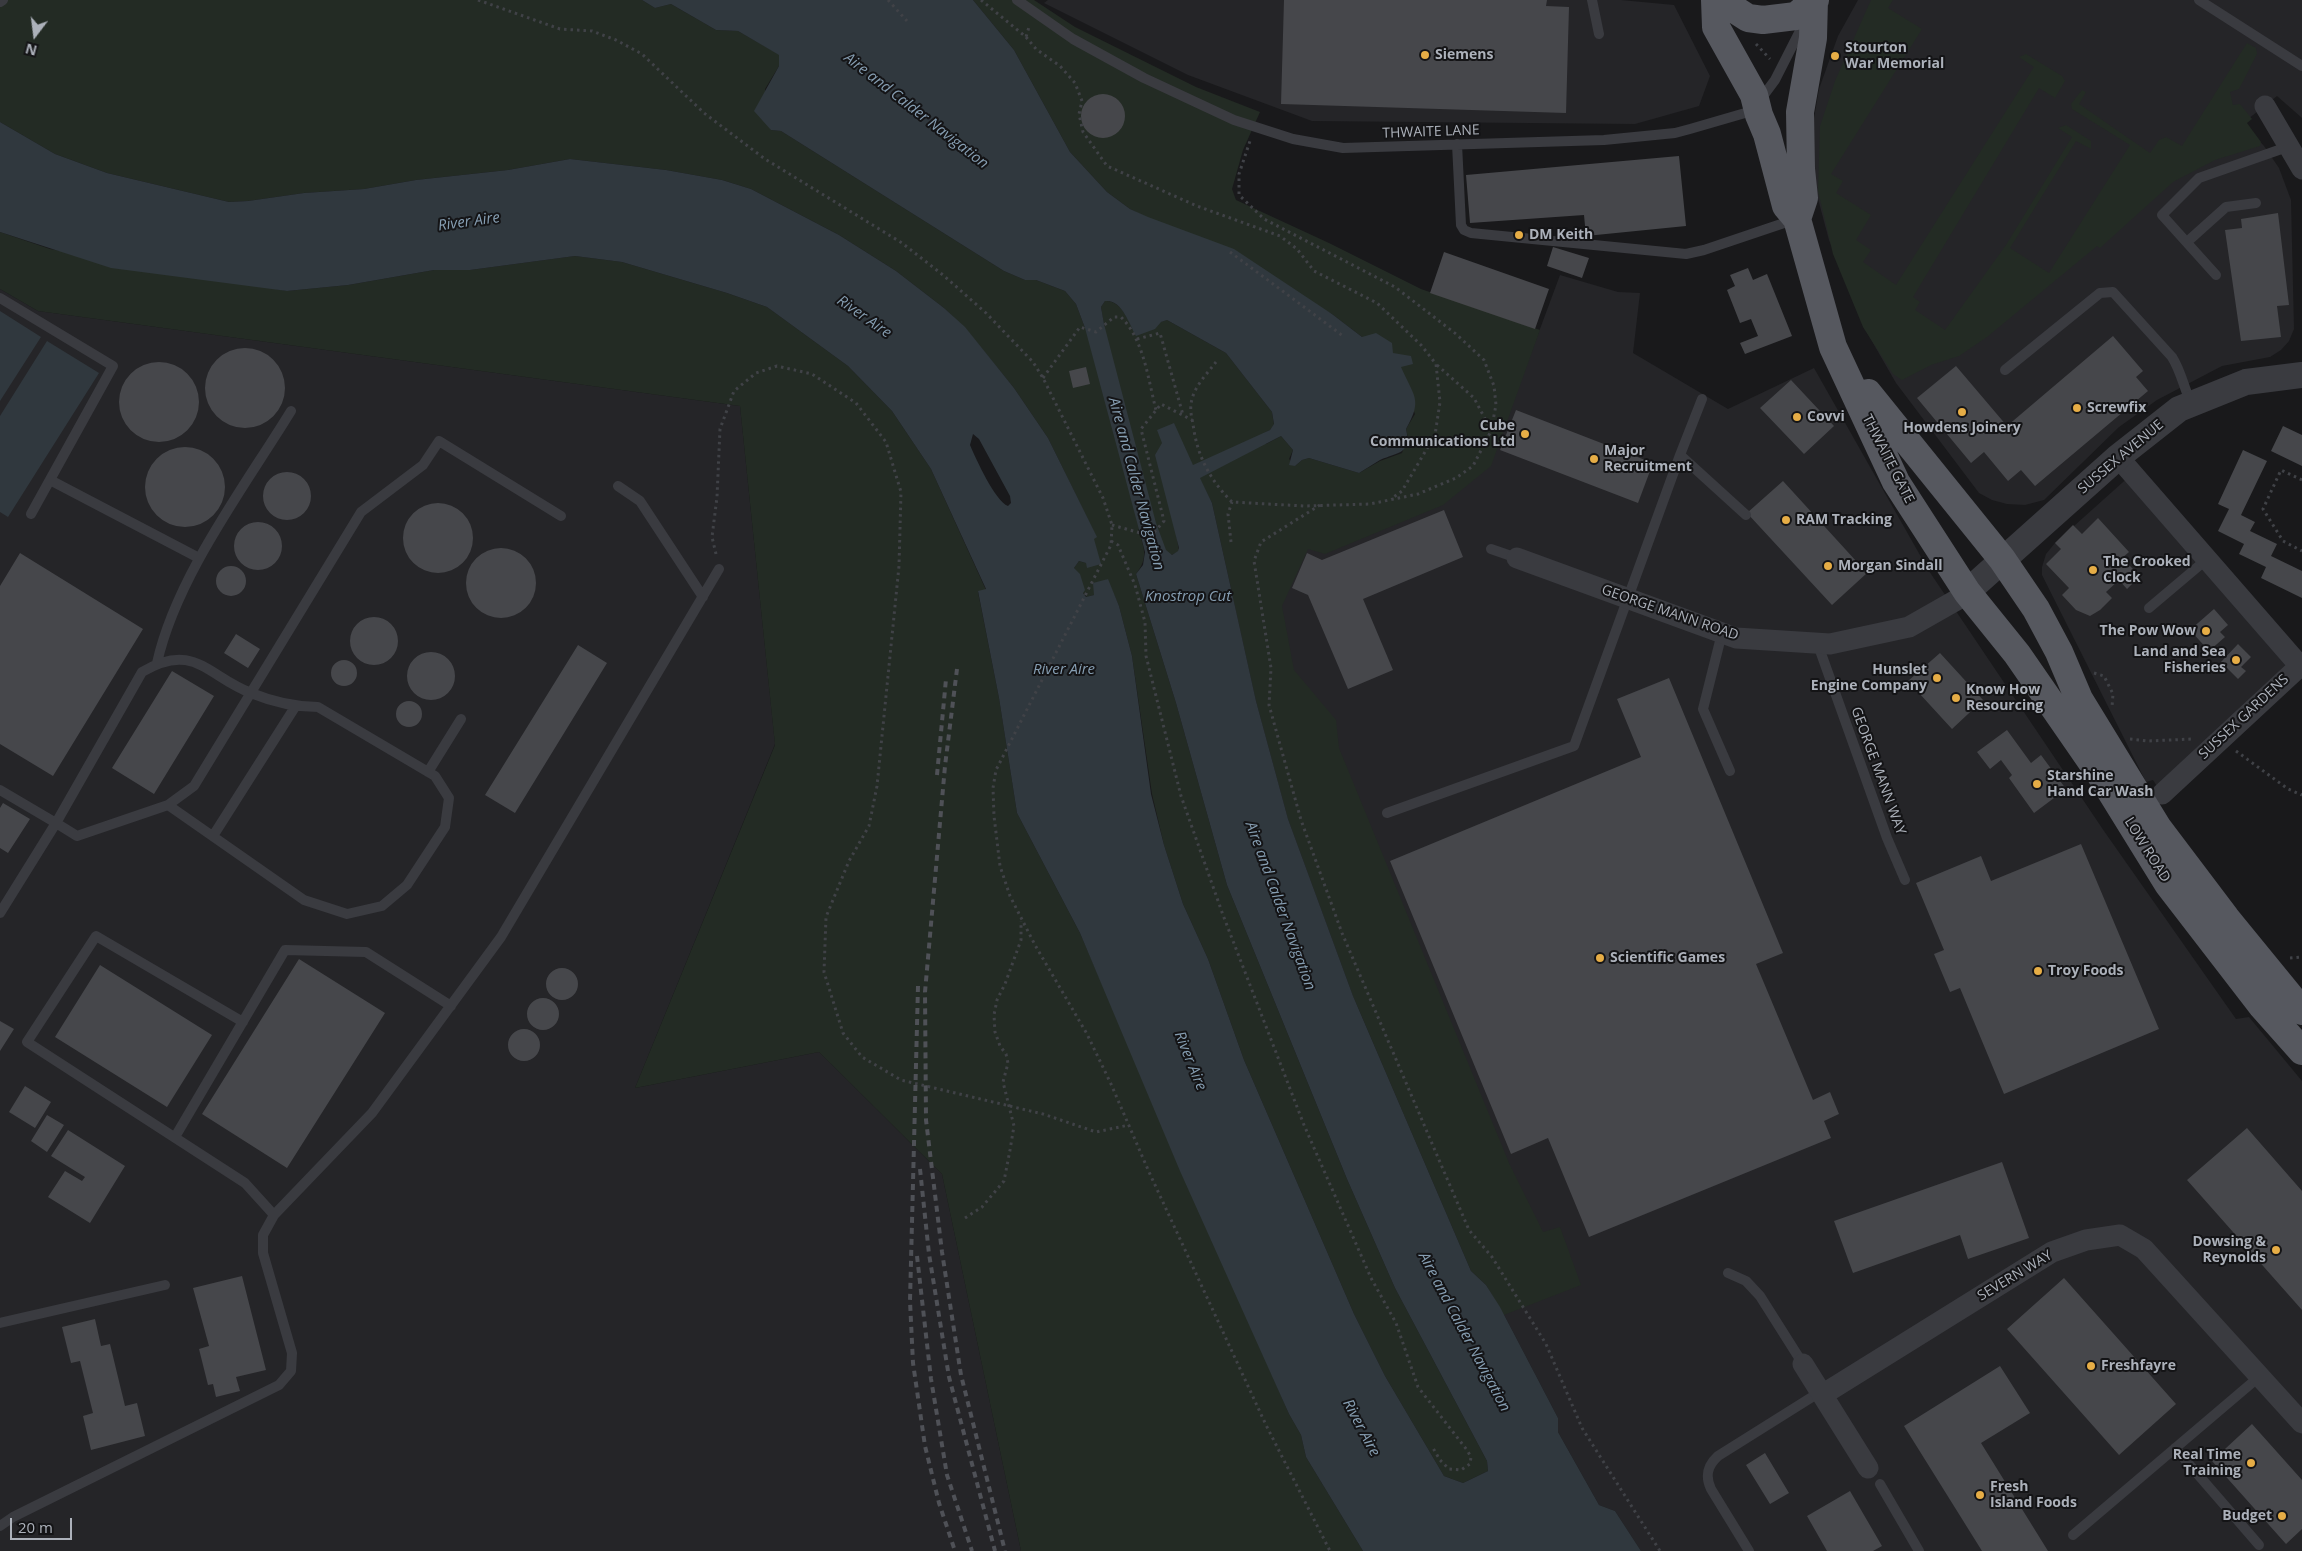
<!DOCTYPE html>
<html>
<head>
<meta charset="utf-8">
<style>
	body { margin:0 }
	#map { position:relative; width:2302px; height:1551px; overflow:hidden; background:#19191b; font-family:"Open Sans",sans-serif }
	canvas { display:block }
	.north { position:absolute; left:10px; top:10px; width:50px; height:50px; -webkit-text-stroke:4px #141416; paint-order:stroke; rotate:195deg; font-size:14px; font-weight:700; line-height:20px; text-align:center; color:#acb1ba }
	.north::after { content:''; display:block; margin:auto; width:18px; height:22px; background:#acb1ba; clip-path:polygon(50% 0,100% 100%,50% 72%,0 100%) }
	.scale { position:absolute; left:10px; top:1518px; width:62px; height:22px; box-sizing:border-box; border:2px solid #acb1ba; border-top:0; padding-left:6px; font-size:15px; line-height:18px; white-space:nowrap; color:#acb1ba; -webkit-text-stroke:4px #141416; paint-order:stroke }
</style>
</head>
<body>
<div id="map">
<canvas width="2302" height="1551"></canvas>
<div class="north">N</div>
<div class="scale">20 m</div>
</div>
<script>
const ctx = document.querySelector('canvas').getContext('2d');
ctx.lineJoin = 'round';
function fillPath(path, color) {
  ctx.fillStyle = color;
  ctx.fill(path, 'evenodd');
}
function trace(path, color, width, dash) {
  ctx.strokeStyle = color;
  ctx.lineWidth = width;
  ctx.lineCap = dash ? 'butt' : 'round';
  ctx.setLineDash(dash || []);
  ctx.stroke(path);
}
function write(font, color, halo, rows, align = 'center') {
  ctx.font = font + ' "Open Sans",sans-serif';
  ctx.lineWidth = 4;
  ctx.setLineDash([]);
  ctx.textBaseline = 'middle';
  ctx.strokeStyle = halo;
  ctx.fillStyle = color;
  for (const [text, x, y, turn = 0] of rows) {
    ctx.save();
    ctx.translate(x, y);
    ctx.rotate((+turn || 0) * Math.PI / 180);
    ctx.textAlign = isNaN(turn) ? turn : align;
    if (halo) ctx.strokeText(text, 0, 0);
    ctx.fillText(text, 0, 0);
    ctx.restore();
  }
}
fillPath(new Path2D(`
	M1048,0h573l53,5 36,71 -11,30 -64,18 -323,-3 -124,-46 -144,-72z
	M1858,0h444v118l-25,-22 -34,27 21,23 15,22 12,32 3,129 -5,12 -8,9 -11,7 -48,9 -65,34 -38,27 -75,73 -19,5 -18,-1 -15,-4 -13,-7 -83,-110 -31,-54 -36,-89 -16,-60 -1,-50 7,-41 19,-53z
	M1560,275l58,17 22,1 -7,60 95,56 86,-41 115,203 175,260 132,188 13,-2 53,64v470h-661l-26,-40 -16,-6 -41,-73v-14l-58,-111 -147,-311 -65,-177 -32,-118 -23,-103 278,-191z
	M0,289l38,22 702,95 35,338 -140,344 184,-36 123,122 79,377h-1021z
	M2132,474l168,192 -138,128 -9,-14 -7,2 -104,-207v-8l4,-13 9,-11z`), '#252528');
fillPath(new Path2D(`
	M0,0h642l13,8 16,-4 45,26 22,1 42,24 -1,11 -14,23 6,41 10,1 223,140 21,9h11l29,11 11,13 9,24 19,-3 -3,-18 4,-6c15,-1 23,17 28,29l34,-10 59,33 46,59 2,13 -4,5 -9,5 5,9 15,-8 12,14 -4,9 6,7 7,-6 7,-2 50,15 21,-12 22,-8 6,-15 -2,-9 9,-15 -22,-61 -31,-16 -30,-23 -202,-105 -23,-17 -37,-40 -56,-102 -41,-50h61l41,27 121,60 64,25 -17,38 -11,39 4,11 93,43 92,46 119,41 -49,136 -48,39 -118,49 -17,-5 -26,57 12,64 42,50 3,28 170,415 34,69 17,-5 21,58 -77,30 -18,-30 -15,-14 -118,-275 -65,-177 -32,-118 -44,-198 -24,-47 -26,-13 17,108 -7,4 -4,-1 -30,-25c6,19 11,28 -2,45l40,129 51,182 120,294 48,109 92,173 1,10 -25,12 -19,-7 -59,-100 -31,-62 -110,-254 -36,-101 -25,-55 -19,-59 -12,-51 -20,-138 -13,-50 -12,-27 -13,16 -7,2 -4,-4 -9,-25 5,-7 7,2 7,-24 3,-3 -48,-98 -34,-50 -49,-60 -21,-20 -48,-37 -57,-36 -88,-46 -29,-9 -56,-10 -96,-11 -62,11 -92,10 -52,9 -60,4 -56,8 -19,1 -122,-29 -52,-19 -55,-32z
	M1871,0h22l-5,8 34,21 -91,145 12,7 -7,12 35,22 -15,25 15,10 -8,12 33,23 138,-218 -15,-10 7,-3 36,22 3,5 -10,17 -16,-10 -126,209 7,5 -5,8 30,20 61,-85 66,-108 -14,-9 8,-3 25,16v8l-15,-8 -66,107 39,25 81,-128 -58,-36 -1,-5 11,-14 4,2 -7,12 71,49 9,-13 7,-3 16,9 65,-103 9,5 1,6 -18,35 -9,3 3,13 7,-1 12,15 -5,4 14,19 -1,4 -45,14 -42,22 -73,66 -3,-2 -110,91 -28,19 -28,9 -29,15 -9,-6 -30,-47 -30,-73 -15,-63 2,-65 15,-45z
	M0,232l50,17 237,42 61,-6 86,-15h36l105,-14 47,6 105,31 40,14 81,59 44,45 39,58 55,121 -8,2 21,106 18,115 63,120 209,481 12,21 5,22 57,94h-342l-79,-377 -123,-122 -184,36 140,-343 -35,-339 -702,-95 -38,-22z`), '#232b24');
fillPath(new Path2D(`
	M642,0h331l41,50 56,102 37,40 23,17 18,8 86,32 98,65 30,23 14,-4 16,10 1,10 18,3 2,8 -12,3c13,30 22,32 5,62 6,25 -8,23 -26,31 -7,4 -14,9 -21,13l-50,-15 -7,2 -7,6 -6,-1 4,-15 -12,-14 -81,42 12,25 44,198 32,118 65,177 118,275 15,14 14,22 58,111v14l41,73 16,6 26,40h-278l-57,-94 -5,-22 -12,-21 -109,-243 -100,-238 -63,-120 -18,-115 -21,-107 8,-2 -55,-120 -39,-58 -44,-45 -81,-59 -40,-14 -105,-31 -47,-6 -105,14h-36l-86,15 -61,6 -176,-23 -111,-36v-110l55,32 52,19 122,29 19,-1 56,-8 60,-4 52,-9 92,-10 62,-11 96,11 56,10 29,9 88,46 57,36 48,37 21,19 49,61 34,50 49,99 -3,2 7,25 -14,4 -1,-5 -7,-2 -5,7 6,6 5,16 -2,3 3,4 8,-2 -1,-12 15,-4 11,27 13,50 19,138 13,51 19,59 25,55 36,101 110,254 31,62 59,100 19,7 25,-12 -1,-10 -92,-173 -48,-109 -120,-294 -51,-182 -40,-129 7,-9 2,-13 -60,-224 -9,-24 -11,-13 -29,-11h-11l-21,-9 -223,-140 -10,-1 -17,-19 25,-45v-11l-41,-24 -22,-1 -45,-26 -16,4zM1105,301c17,-2 24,23 31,35l19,-7 6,-7 6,-2 59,33 46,59 2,12 -4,6 -77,35 -19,-42 -17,7 5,13 -7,12 24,93 -1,3 -6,4 -6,-5 -10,-27 -52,-199 -3,-17zM973,434l6,5 31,57 1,7 -3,3c-13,-5 -32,-47 -38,-61z
	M0,311l41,26 -41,64z
	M47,341l52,32 -91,144 -8,-5v-96z`), '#30383e');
fillPath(new Path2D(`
	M1284,0h263l-1,6 23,1 -3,106 -285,-9z
	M1081 116a22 22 0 1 1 44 0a22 22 0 1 1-44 0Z
	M1679,156l7,70 -100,10 -2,-21 -114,8 -4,-48z
	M2278,213l11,92 -12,1 4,31 -40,4 -16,-111 17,-2 -1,-9z
	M1553,247l36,11 -7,20 -35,-12z
	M1444,252l105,37 -14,40 -105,-36z
	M1748,268l5,12 14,-6 25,62 -47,18 -5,-11 18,-7 -7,-17 -11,4 -13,-33 8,-4 -5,-11z
	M2113,336l30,35 -7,6 12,14 -113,95 -14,-16 -13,11 -24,-29 -13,11 -54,-65 39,-32 51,60z
	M205 388a40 40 0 1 1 80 0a40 40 0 1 1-80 0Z
	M119 402a40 40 0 1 1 80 0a40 40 0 1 1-80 0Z
	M1086,367l4,17 -17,4 -4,-17z
	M1791,380l43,46 -30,28 -44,-46z
	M1516,410l137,53 -15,40 -138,-53z
	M2283,426l19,9v31l-31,-15z
	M145 487a40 40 0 1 1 80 0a40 40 0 1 1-80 0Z
	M2243,450l24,11 -26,54 14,7 -5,9 27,13 -6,12 31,15v27l-41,-20 5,-11 -27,-13 5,-10 -26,-13 11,-22 -11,-5z
	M263 496a24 24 0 1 1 48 0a24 24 0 1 1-48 0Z
	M1783,481l84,92 -35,32 -85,-92z
	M403 538a35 35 0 1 1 70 0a35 35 0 1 1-70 0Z
	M1444,510l19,47 -100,42 30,71 -45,19 -40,-94 -16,-7 15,-35 15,7z
	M2098,518l31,34 -7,6 18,18 -13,13 -8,-9 -13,12 6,6 -12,12 -10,6 -14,-6 -14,-15 7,-7 -23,-24 15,-15 -6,-6 18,-18 9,9z
	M234 546a24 24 0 1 1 48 0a24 24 0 1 1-48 0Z
	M466 583a35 35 0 1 1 70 0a35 35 0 1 1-70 0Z
	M20,553l123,76 -90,147 -53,-32v-158z
	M216 581a15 15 0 1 1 30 0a15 15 0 1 1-30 0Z
	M2214,609l14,16 -8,7 5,5 -16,14 -19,-21z
	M350 641a24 24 0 1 1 48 0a24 24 0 1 1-48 0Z
	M236,634l24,15 -12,19 -24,-15z
	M2238,644l13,13 -10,10 5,4 -8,8 -17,-17z
	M578,645l29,18 -92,150 -30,-18z
	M407 676a24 24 0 1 1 48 0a24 24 0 1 1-48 0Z
	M1940,653l43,47 -31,29 -44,-48z
	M331 673a13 13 0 1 1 26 0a13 13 0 1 1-26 0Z
	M172,671l42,25 -60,98 -42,-26z
	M1669,678l114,275 -27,11 57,136 17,-8 9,22 -15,7 7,17 -242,99 -41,-99 -37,16 -121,-293 251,-104 -24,-58z
	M396 714a13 13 0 1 1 26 0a13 13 0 1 1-26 0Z
	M2007,730l24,33 10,-8 25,34 -32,24 -25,-35 3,-3 -11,-15 -11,9 -13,-17z
	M3,803l27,16 -22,34 -8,-5v-40z
	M2081,844l78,185 -155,65 -44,-106 -10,4 -16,-38 10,-4 -28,-67 65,-27 10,25z
	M299,959l86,54 -98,155 -85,-54z
	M100,965l112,70 -45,72 -112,-70z
	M546 984a16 16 0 1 1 32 0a16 16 0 1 1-32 0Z
	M527 1014a16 16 0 1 1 32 0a16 16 0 1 1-32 0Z
	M0,1021l14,8 -14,22z
	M508 1045a16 16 0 1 1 32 0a16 16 0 1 1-32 0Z
	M25,1086l26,16 -16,26 -26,-16z
	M47,1115l17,10 -17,27 -16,-11z
	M2247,1128l55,63v119l-115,-130z
	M68,1130l57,36 -35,57 -42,-26 17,-26 17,10 3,-4 -34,-21z
	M2002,1162l27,76 -61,21 -8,-24 -107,38 -19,-52z
	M242,1276l24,94 -30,7 4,14 -24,6 -3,-13 -5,1 -9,-36 10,-3 -16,-58z
	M2064,1278l112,126 -57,51 -112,-126z
	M95,1319l6,27 9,-2 15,62 12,-3 8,33 -54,14 -8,-34 10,-3 -13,-52 -9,2 -9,-36z
	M2000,1366l30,47 -49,30 67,108h-66l-78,-125z
	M2252,1424l50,56v49l-16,15 -74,-83z
	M1765,1453l24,40 -19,11 -24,-39z
	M1850,1491l32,55 -9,5h-46l-20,-35z`), '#46474b');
trace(new Path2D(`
	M478,0l82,29 32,2 24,9 26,14 62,59 61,46 137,84 41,32 43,38 47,49 10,16 60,120 9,27 -1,20 -115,225 -3,18 1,28 6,50 10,30 25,49 52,89 24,50 38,88 117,253 64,126
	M888,0l19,21
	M981,0l45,37 3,-10
	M1026,37l10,12 24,17 15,17 7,18 -3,13 4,18 24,34 90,40 83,30 17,13 17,22 63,32 44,42 15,19 4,38 -5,33 -33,56 -11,8
	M1756,44l14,15
	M1230,252l113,84
	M1137,339l23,-6 23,82
	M1216,362c-10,13 -24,27 -25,43 -1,6 1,14 2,19 4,32 17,56 39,78l72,4 66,-2 48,-10 38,-16 17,-12 18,-35 5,-26 -2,-19 -10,-26 -28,-26 -61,-47 -131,-68 -25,-24v-21l11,-33
	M1437,365l37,33 17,32
	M1043,378l37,-51 16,5 18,-15h7c23,23 27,62 35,93
	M2302,480l-21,-10 -18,39 20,32 19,10
	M1320,505l-59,37 -7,19 17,107 -2,37 32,115 41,113 127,297 23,27 54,87 36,84 78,123
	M1112,525l39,11 13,-15 -23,-92 20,-25 31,16
	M1111,541l7,4 17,40 10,37 1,34 35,140 42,119 81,210 67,153 25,45 22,64 49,63 4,7 -1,7 -9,6 -12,-1 -9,-9 -7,-12
	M1231,542l-3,-28 4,-12
	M716,554l-4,-17 5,-40 3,-68 14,-38 22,-18 21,-7 35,8 44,29 30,39 15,50 -2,74 -22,220 -8,40 -20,35 -23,56 -2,55 19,61 19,24 39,23 142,34 53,18 33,-7
	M2094,673l10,3 9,18 -1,13
	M2130,739l18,2 44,-2
	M2236,751l52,38 14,6
	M2290,958l12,-1
	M965,1218l17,-11 22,-26 6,-31 4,-24 -11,-44 5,-19 -2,-9 -6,-8 -5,-14 -1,-17 3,-15 8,-16 16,-44v-19`), '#404247', 3, [2.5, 4]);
trace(new Path2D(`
	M1017,0l56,39 71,39 90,42 59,19 50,9 261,-8 71,-7 15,-4 62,-18 23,-31 30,-59
	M1592,0l7,34
	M2199,0l103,66
	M0,2l3,-2
	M1457,144l4,81 3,5 7,3 215,21 18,-4 92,-31
	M2187,242l39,-35 30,-4
	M2216,275l-54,-60 37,-37 91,-32
	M0,298l113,68 -82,148
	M2005,370l95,-77 13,-1 59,65c9,14 12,31 19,46
	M1680,455l22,-56
	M50,480l149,78
	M618,486l22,15 63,96
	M1491,549l26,9
	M2149,608l58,-49
	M1722,633l-19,76 27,62
	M1817,642l70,196 18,42
	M157,663c19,-86 88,-177 134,-252
	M428,772l33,-53
	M0,790l56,33 -56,90
	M168,805l136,95 43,14 35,-8 25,-21 38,-58 4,-29 -14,-22 -117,-69c-24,0 -45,-5 -67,-14 -44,-17 -57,-52 -109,-21l-86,151 21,13 91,-31 26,-19 167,-274 62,-47 16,-24 122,75
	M1387,813l187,-67 106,-291 66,60
	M213,836l82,-129
	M243,1022l-147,-86 -69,106 218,141 29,32
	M175,1137l110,-187 81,2 85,54
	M1728,1273l18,8 14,15 43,68
	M0,1323l165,-38
	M2175,1448l84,97
	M1880,1484l39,67
	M0,1526l13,-9 266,-132 12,-14 1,-18 -29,-100v-18l11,-20 98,-102 129,-176 218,-368
	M2073,1535l187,-159
	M1749,1551l-38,-62c-6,-13 -4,-23 7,-33l102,-64`), '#3a3b40', 10);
trace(new Path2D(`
	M2265,106l37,63
	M2118,457l182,209 -138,128
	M1517,558l219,80 94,6 79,-17 51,-29 7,-6
	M1803,1364l65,104
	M1822,1395l230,-143 34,-12 34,-5 24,14 158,174`), '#3a3b40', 21);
trace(new Path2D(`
	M1967,592l151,-135 61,-48 67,-27 56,-7`), '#3a3b40', 26);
trace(new Path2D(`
	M1715,0l1,27 38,68 5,20 8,19 19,72 11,13 36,128 63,135 71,110 50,62 83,120 68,110 94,122 40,45
	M1729,0l5,9 14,9 15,2 33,-4 19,-16
	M1797,219l7,-21 -3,-29 -1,-57 13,-74 1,-38
	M1868,393l134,166 34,50 23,43 20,47 79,129 68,90 76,93`), '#56585f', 28);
trace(new Path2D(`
	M957,669l-12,97 -20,226 1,128 16,132 19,123 44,176
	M937,775l9,-96
	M918,986l-8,315 3,62 12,83 14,57 16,48
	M920,1169l9,85 20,123 46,174
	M917,1256l14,123 16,96 25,76`), '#4f5157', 4, [6, 5]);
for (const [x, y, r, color] of [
	[1425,55,5,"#e6ad46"],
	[1835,56,5,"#e6ad46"],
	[1519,235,5,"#e6ad46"],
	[2077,408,5,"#e6ad46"],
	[1962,412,5,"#e6ad46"],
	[1797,417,5,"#e6ad46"],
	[1525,434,5,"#e6ad46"],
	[1594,459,5,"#e6ad46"],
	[1786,520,5,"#e6ad46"],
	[1828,566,5,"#e6ad46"],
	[2093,570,5,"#e6ad46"],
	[2206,631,5,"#e6ad46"],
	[2236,660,5,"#e6ad46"],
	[1937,678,5,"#e6ad46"],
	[1956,698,5,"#e6ad46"],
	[2037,784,5,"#e6ad46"],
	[1600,958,5,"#e6ad46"],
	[2038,971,5,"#e6ad46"],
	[2276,1250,5,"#e6ad46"],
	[2091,1366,5,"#e6ad46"],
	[2251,1463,5,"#e6ad46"],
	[1980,1495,5,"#e6ad46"],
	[2282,1516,5,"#e6ad46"]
]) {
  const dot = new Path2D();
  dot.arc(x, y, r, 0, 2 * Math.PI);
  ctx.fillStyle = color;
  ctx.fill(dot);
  trace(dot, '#141416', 2);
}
write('bold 14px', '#acb1ba', '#141416', [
	["Stourton",1845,48],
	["War Memorial",1845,64],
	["Siemens",1435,55],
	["DM Keith",1529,235],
	["Screwfix",2087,408],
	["Covvi",1807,417],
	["Cube",1515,426,"right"],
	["Communications Ltd",1515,442,"right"],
	["Howdens Joinery",1962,428,"center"],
	["Major",1604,451],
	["Recruitment",1604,467],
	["RAM Tracking",1796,520],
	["The Crooked",2103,562],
	["Clock",2103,578],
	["Morgan Sindall",1838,566],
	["The Pow Wow",2196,631,"right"],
	["Land and Sea",2226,652,"right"],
	["Fisheries",2226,668,"right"],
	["Hunslet",1927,670,"right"],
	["Engine Company",1927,686,"right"],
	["Know How",1966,690],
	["Resourcing",1966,706],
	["Starshine",2047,776],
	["Hand Car Wash",2047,792],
	["Scientific Games",1610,958],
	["Troy Foods",2048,971],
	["Dowsing &",2266,1242,"right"],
	["Reynolds",2266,1258,"right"],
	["Freshfayre",2101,1366],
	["Real Time",2241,1455,"right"],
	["Training",2241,1471,"right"],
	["Fresh",1990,1487],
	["Island Foods",1990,1503],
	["Budget",2272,1516,"right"]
], 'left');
write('14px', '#acb1ba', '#141416', [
	["THWAITE LANE",1431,132,-2],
	["SUSSEX AVENUE",2121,457,-40],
	["THWAITE GATE",1888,459,63],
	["GEORGE MANN ROAD",1670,613,19],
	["SUSSEX GARDENS",2244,717,-43],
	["GEORGE MANN WAY",1878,771,70],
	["LOW ROAD",2147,850,58],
	["SEVERN WAY",2015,1276,-31]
]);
write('italic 15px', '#869eb2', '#141416', [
	["Aire and Calder Navigation",916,111,38],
	["River Aire",469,222,-8],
	["River Aire",864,317,35],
	["Aire and Calder Navigation",1136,484,75],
	["Knostrop Cut",1188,597],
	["River Aire",1064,670],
	["Aire and Calder Navigation",1280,906,70],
	["River Aire",1190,1061,68],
	["Aire and Calder Navigation",1464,1332,62],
	["River Aire",1361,1428,62]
]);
</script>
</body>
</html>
